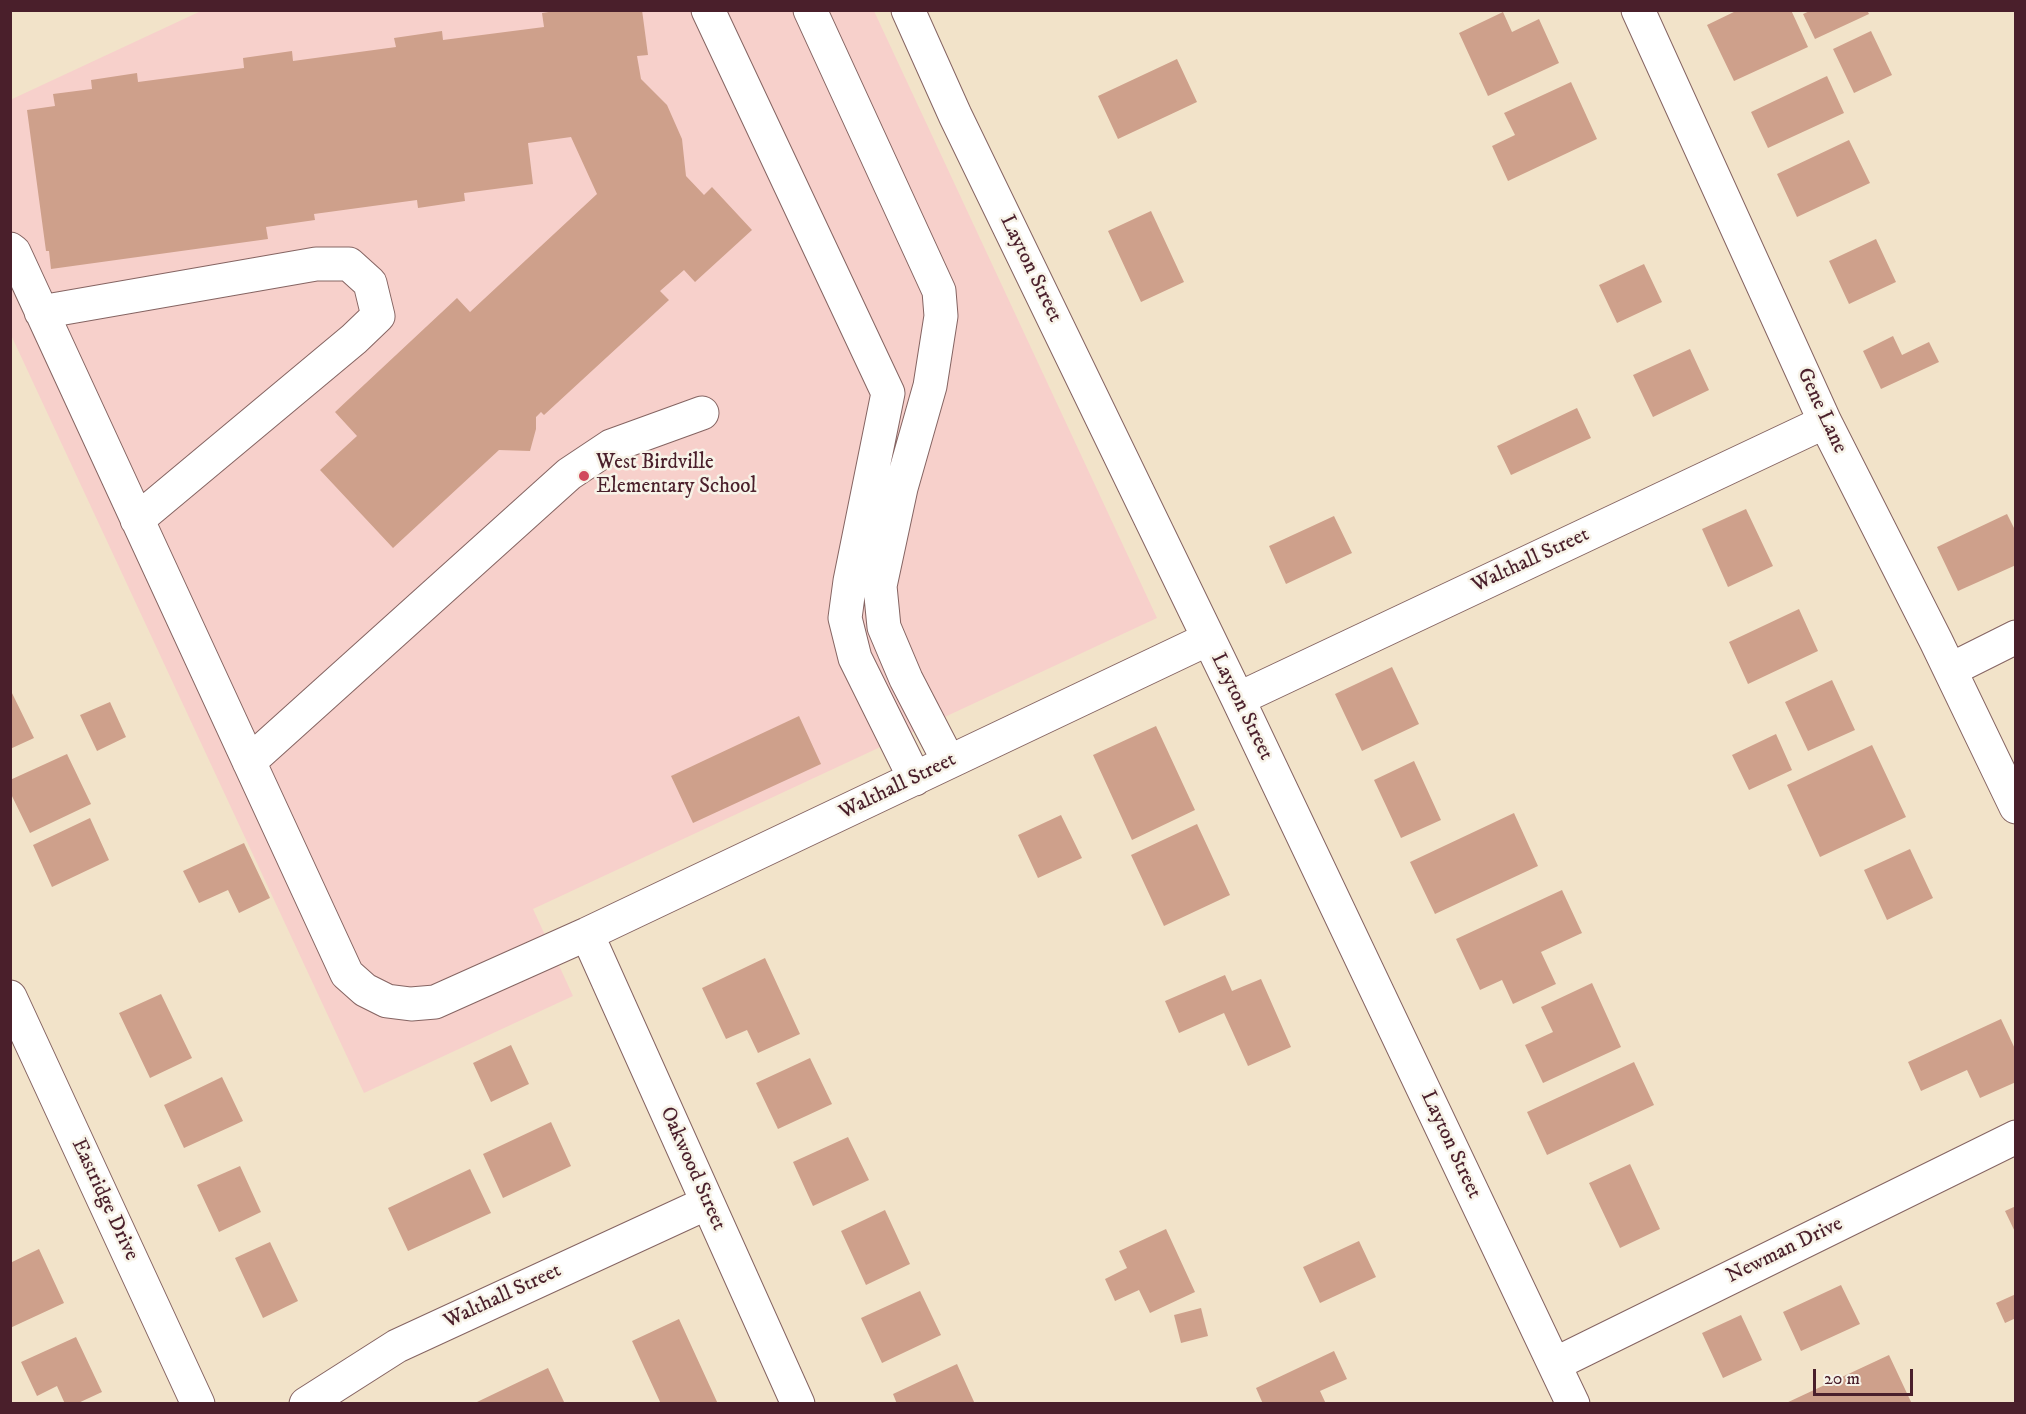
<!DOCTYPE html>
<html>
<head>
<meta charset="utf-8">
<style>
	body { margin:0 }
	#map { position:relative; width:2026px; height:1414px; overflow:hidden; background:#f2e3c9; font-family:"IM FELL DW Pica",serif }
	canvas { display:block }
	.frame { position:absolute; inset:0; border:12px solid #4a1f2b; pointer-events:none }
	.scale { position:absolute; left:1813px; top:1369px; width:100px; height:27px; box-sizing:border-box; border:3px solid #4a1f2b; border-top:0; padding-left:8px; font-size:18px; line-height:21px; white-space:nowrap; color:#4a1f2b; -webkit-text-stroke:4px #f7f3e8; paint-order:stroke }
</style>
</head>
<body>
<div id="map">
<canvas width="2026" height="1414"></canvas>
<div class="frame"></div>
<div class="scale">20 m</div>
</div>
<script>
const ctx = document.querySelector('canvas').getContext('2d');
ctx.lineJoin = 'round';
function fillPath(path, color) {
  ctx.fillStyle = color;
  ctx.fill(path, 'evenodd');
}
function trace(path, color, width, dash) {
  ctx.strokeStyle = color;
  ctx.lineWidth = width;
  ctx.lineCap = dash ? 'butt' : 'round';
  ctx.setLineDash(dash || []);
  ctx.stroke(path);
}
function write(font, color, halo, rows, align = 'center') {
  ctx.font = font + ' "IM FELL DW Pica",serif';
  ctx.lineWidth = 5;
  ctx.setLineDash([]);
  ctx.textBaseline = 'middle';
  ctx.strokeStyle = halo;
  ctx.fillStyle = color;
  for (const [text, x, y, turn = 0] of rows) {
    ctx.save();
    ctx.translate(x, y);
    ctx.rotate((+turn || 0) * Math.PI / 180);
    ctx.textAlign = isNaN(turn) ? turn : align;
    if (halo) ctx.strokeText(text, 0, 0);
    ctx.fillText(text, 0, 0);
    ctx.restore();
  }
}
fillPath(new Path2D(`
	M201,11h673l283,607 -624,291 40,87 -209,97 -353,-758 -1,-235z`), '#f7d0cb');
fillPath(new Path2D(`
	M562,10h80l6,45 -11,1 4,23 26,26 15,34 4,37 18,19 8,-8 40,43 -57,52 -11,-12 -24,21 9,9 -125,115 -3,-3 -5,5v12l-6,22 -31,-1 -106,98 -73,-78 37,-34 -22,-24 122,-114 13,14 127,-118 -26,-57 -43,6 5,41 -69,9 1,8 -47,7 -1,-8 -103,14 1,6 -49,7 2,12 -217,30 -2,-18h-3l-19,-141 28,-4 -2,-12 39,-5 -1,-9 46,-7 1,9 106,-14 -1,-10 49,-7 1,10 103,-14 -2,-9 48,-7 1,9 101,-13 -2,-14z
	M1738,10h53l17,37 -74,34 -27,-56z
	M1812,10h55l2,4 -54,25 -12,-25z
	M1503,12l9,20 27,-13 20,44 -71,33 -29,-63z
	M1871,31l21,44 -38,18 -21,-44z
	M1177,59l20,43 -79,37 -20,-43z
	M1827,76l17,37 -76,35 -17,-36z
	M1571,82l26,57 -89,42 -16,-35 23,-11 -11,-22z
	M1849,140l21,43 -73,34 -20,-43z
	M1151,211l33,71 -43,20 -33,-71z
	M1876,239l20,43 -47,22 -20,-43z
	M1644,264l18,38 -45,21 -18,-38z
	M1893,336l9,19 27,-13 10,20 -58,27 -18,-38z
	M1690,349l19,41 -56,27 -20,-42z
	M1577,408l14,30 -80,37 -14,-29z
	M1746,509l27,57 -45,21 -26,-58z
	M2007,514l9,18v33l-58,26 -21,-44z
	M1334,516l18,37 -66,31 -17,-38z
	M1799,609l19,42 -70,33 -19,-42z
	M1392,667l27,57 -57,27 -27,-57z
	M1832,680l23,50 -47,21 -23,-49z
	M10,689l24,49 -24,11z
	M110,702l16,35 -29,14 -17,-36z
	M799,716l22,48 -128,59 -22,-47z
	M1156,726l39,84 -63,30 -39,-85z
	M1776,734l16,36 -43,20 -17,-35z
	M1872,745l34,72 -86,40 -33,-72z
	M67,754l24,50 -61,29 -20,-41v-12z
	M1414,761l27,59 -40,18 -27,-58z
	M1514,813l24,53 -103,48 -25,-52z
	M1061,815l21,43 -44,20 -20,-43z
	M90,818l19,42 -57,27 -19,-42z
	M1197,824l33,71 -66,31 -33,-71z
	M244,843l26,55 -31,15 -11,-23 -29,13 -16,-32z
	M1910,849l23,49 -46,22 -23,-50z
	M1562,890l20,43 -41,19 15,32 -43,20 -11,-24 -22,10 -24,-51z
	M765,958l35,76 -42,19 -11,-23 -21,9 -24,-51z
	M1225,975l7,16 29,-12 30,68 -43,19 -24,-53 -45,20 -14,-32z
	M1592,983l29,64 -78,36 -18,-38 28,-13 -12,-25z
	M161,994l31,64 -42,20 -31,-65z
	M2001,1019l15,32v31l-36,16 -13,-28 -46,21 -13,-29z
	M511,1045l18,39 -38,18 -18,-39z
	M810,1058l22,46 -54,25 -22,-46z
	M1634,1062l20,43 -107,50 -20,-43z
	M222,1077l21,44 -59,27 -20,-43z
	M551,1122l20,44 -68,32 -20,-44z
	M848,1137l21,43 -56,26 -20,-44z
	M1630,1164l30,65 -40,19 -31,-65z
	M240,1166l21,46 -42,20 -22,-47z
	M470,1169l21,44 -83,38 -20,-43z
	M2016,1206v28l-11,-23z
	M885,1210l25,54 -44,21 -25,-54z
	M1166,1229l29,63 -45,21 -11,-23 -24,11 -10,-22 22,-11 -8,-17z
	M1359,1241l17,36 -56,26 -17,-36z
	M270,1242l28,59 -35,17 -28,-60z
	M39,1249l25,54 -54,25v-65z
	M1841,1285l19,39 -59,27 -18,-39z
	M920,1291l21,44 -59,28 -21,-45z
	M2016,1294v24l-11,5 -9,-20z
	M1201,1308l7,28 -27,7 -7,-28z
	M1741,1315l21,45 -39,18 -21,-45z
	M679,1319l39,85h-57l-29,-63z
	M76,1337l26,55 -26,12h-11l-8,-18 -20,10 -16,-34z
	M1334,1351l13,28 -27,12 6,13h-63l-7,-16z
	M1889,1355l23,49h-128z
	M957,1364l18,40h-78l-4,-10z
	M548,1368l17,36h-87l-1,-2z`), '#cea08b');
const minor = new Path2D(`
	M708,10l180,383 -38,188 -5,37 10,40 60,121
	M810,10l129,281 2,25 -11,70 -29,102 -21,98 4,41 22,52 43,83
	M908,10l47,105 283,584 335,705
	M1638,10l187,412 111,219 80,166
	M10,249l4,3 333,722 18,16 22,11 24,3 24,-2 152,-68 621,-295
	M41,312l275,-48h33l21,19 8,33 -24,23 -217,181
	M1950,670l66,-33
	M1238,699l587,-277
	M249,762l320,-288 42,-28 91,-33
	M587,934l211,470
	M10,997l188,407
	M1555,1364l461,-227
	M306,1404l91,-58 310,-143`);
trace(minor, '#856462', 35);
trace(minor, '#fff', 33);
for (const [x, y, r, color] of [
	[584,476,6,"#d1495b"]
]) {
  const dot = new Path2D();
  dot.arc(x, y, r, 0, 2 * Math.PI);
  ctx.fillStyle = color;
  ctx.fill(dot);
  trace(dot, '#f7f3e8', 2);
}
write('21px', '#4a1f2b', '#f7f3e8', [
	["Layton Street",1030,269,64],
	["Gene Lane",1821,411,65],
	["Walthall Street",1531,561,-25],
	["Layton Street",1241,707,64],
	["Walthall Street",898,787,-26],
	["Layton Street",1450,1145,65],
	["Oakwood Street",692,1169,66],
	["Eastridge Drive",104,1200,65],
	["Newman Drive",1785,1251,-26],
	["Walthall Street",503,1297,-25]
]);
write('21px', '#4a1f2b', '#f7f3e8', [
	["West Birdville",596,464],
	["Elementary School",596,488]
], 'left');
</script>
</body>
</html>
